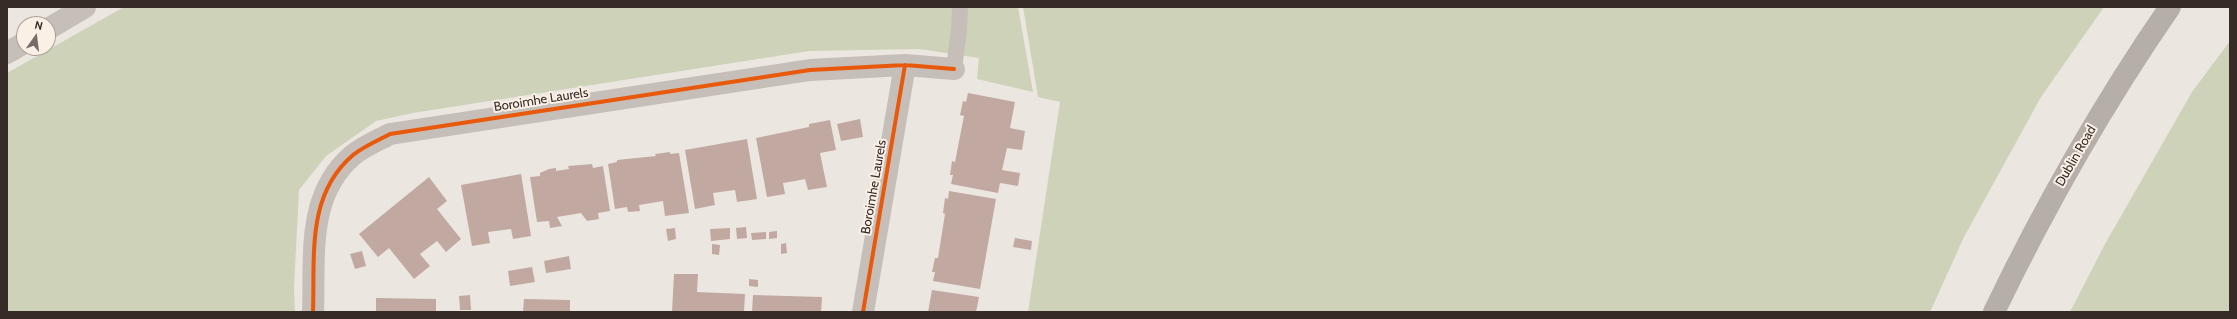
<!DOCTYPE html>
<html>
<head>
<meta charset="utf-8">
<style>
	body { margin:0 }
	#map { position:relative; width:2237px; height:319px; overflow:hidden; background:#ece6e0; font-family:Cabin,sans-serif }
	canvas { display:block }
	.frame { position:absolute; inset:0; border:8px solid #362b27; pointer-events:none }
	.north { position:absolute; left:16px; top:16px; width:40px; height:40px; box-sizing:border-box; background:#faf0e6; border:1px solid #aca19a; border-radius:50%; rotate:14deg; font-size:11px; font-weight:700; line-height:16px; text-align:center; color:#362b27 }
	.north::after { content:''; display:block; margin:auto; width:14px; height:18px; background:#766c68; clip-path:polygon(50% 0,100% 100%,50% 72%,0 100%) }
</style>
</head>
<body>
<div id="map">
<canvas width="2237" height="319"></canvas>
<div class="frame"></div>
<div class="north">N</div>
</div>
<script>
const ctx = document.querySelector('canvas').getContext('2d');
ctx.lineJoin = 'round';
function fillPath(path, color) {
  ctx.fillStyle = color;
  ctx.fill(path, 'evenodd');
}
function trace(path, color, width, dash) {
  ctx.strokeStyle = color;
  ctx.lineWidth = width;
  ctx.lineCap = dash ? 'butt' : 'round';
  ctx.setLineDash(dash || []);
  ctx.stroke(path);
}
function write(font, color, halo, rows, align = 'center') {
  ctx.font = font + ' Cabin,sans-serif';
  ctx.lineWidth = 4;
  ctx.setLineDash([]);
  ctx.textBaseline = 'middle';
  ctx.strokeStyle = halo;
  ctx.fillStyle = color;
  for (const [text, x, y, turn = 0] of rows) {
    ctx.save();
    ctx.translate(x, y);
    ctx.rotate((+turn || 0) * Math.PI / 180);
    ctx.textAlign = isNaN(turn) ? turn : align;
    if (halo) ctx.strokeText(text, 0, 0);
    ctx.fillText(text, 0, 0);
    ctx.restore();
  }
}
fillPath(new Path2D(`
	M124,7h894l15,85 -56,-13 2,-21 -60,-9 -110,2 -396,62 -37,8 -50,35 -27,34 -5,98 1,24h-288v-239z
	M1023,7h1081l-63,90 -77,140 -34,75h-902l32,-210 -22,-5z
	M2230,41v271h-160l35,-68 87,-152z`), '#ced2b9');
fillPath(new Path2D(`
	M968,93l47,9 -5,26 15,3 -3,19 -15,-2 -5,22 18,3 -2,13 -18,-3 -2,10 -47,-9 2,-9h-3l2,-14 3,1 9,-46 -4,-1 3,-14 3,1z
	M860,119l3,18 -22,4 -4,-17z
	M830,120l6,30 -16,3 7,34 -19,3 -3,-11 -10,2 -12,2 2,11 -18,3 -11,-59 53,-11v-3z
	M747,139l10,60 -20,3 -2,-12 -22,3 2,12 -20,4 -10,-59z
	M670,152v2l9,-1 10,60 -24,3 -2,-15 -24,4 1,6 -12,1 -1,-5 -12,2 -7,-45 9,-2v-2l39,-4 -1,-2z
	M592,164l1,4 10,-2 7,45 -12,2 1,6 -12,2 -6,-8 -24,4 5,9 -12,2 -1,-7 -12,1 -7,-45 10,-1v-3l9,-4 7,-1v3l13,-2 -1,-3z
	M521,174l10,62 -18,3 -2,-10 -23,3 2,11 -18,3 -11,-61z
	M429,177l18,24 -10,8 24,30 -15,13 -9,-11 -17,13 10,12 -16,13 -25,-31 -11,9 -19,-23z
	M949,191l47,8 -16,90 -47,-8 2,-9h-3l3,-14h3l7,-44 -2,-1 2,-15 3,1z
	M746,227l1,11 -10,1 -1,-11z
	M675,228l1,11 -8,2 -2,-12z
	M730,228v11l-19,2 -1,-12z
	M777,231v7l-8,1v-7z
	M766,232v7l-14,1 -1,-7z
	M1015,238l17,3 -1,9 -18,-3z
	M786,243l1,10 -6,1v-10z
	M712,244l8,1 -1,10 -7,-1z
	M362,251l4,15 -11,3 -5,-15z
	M569,256l2,13 -25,4 -2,-12z
	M532,267l3,15 -25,4 -2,-15z
	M674,274h24l-1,18 48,2 -1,18h-72z
	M749,279l9,1v7l-9,-1z
	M932,290l47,7 -3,15h-48z
	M470,295l1,15h-11l-1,-14z
	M753,295l69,2 -1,15h-69z
	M376,298l60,1v13h-60z
	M524,299l46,1v12h-47z`), '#c1a9a1');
trace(new Path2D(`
	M954,69l5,-39 1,-23`), '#c6beb8', 16);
trace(new Path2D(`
	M48,29l37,-22
	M7,53l17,-10
	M313,312c2,-56 -7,-117 40,-157 11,-9 26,-15 37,-21l420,-64 95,-5 49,4
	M863,312l42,-247`), '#c6beb8', 22);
trace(new Path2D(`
	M1994,312c51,-106 109,-208 176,-305`), '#b6aea9', 22);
trace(new Path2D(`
	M313,312c2,-56 -7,-117 40,-157 11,-9 26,-15 37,-21l420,-64 95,-5 49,4
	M863,312l42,-247`), '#e8590c', 4);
write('13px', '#362b27', '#faf0e6', [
	["Boroimhe Laurels",541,100,-9],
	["Dublin Road",2076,156,-60],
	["Boroimhe Laurels",874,187,-80]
]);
</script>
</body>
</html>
